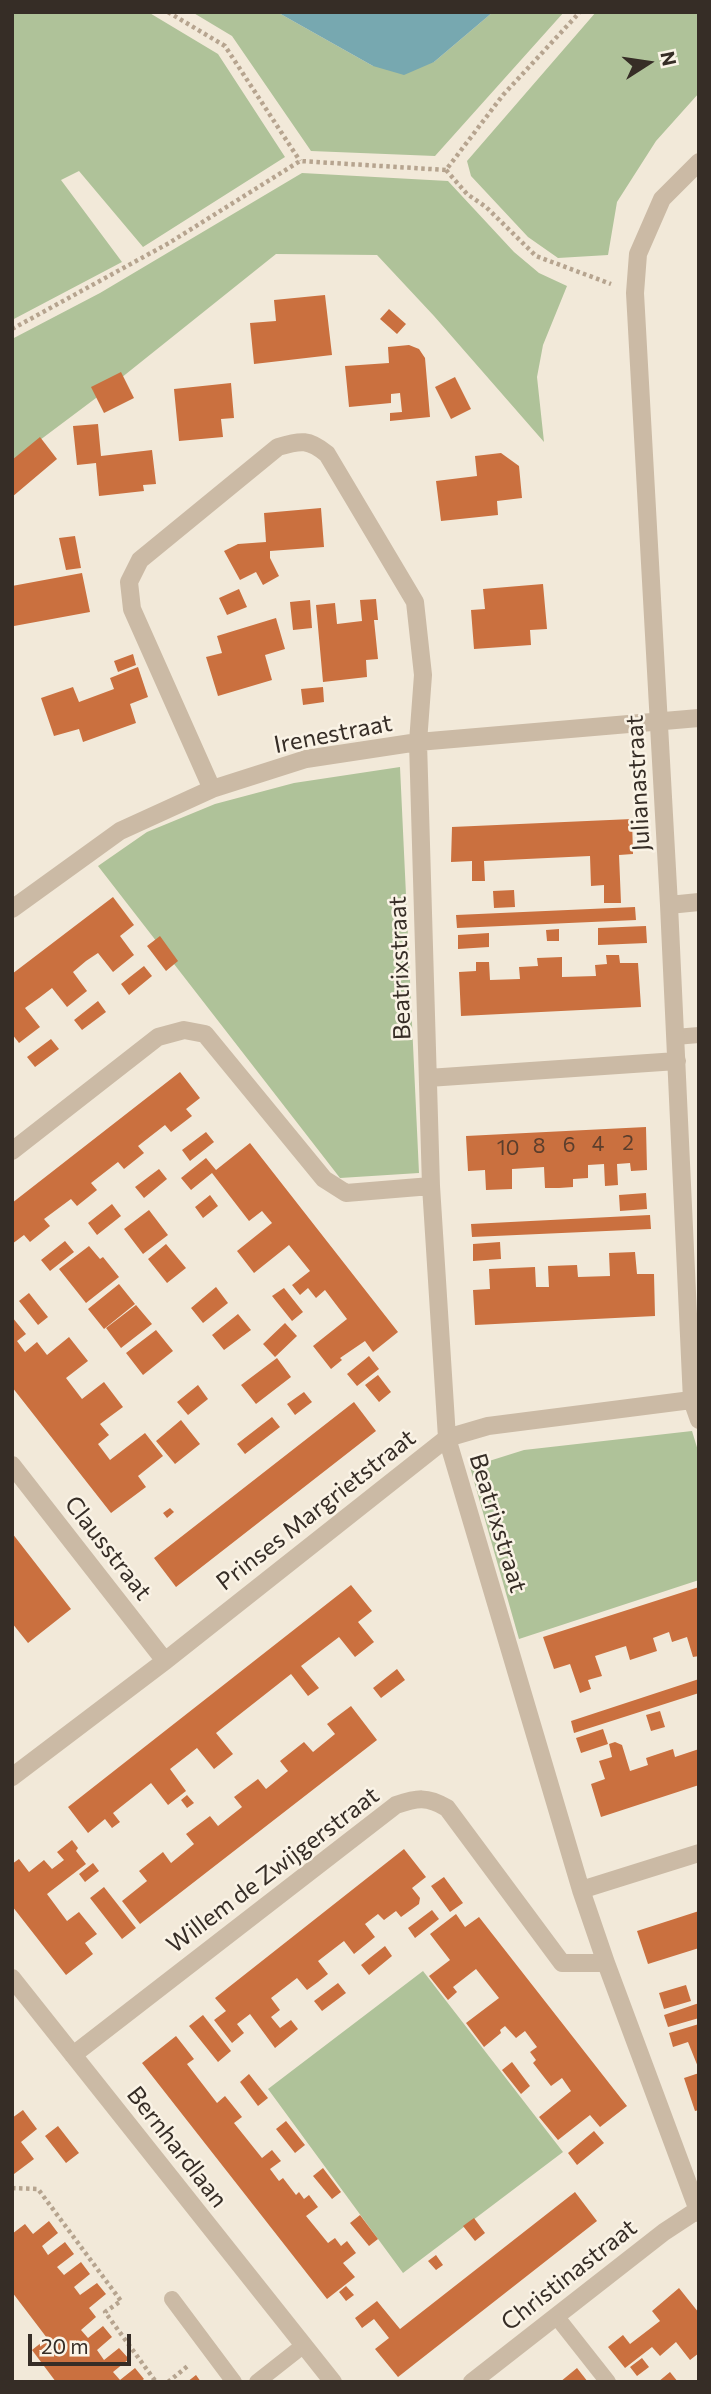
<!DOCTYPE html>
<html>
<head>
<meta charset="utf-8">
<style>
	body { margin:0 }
	#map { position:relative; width:711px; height:2394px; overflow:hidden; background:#f2e9d9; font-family:Commissioner,sans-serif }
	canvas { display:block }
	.frame { position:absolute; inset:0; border:14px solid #362d26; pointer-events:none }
	.north { position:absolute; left:613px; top:28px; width:70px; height:70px; -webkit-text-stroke:5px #faf3e6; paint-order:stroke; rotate:78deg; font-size:19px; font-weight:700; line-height:28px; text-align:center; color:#362d26 }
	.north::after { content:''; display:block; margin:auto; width:24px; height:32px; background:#362d26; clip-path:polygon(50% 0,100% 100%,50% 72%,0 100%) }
	.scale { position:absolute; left:28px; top:2334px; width:103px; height:32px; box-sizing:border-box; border:4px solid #362d26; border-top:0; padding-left:9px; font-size:21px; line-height:24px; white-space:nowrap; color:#362d26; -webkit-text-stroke:5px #faf3e6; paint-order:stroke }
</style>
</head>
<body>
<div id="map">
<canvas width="711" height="2394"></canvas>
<div class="frame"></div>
<div class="north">N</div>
<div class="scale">20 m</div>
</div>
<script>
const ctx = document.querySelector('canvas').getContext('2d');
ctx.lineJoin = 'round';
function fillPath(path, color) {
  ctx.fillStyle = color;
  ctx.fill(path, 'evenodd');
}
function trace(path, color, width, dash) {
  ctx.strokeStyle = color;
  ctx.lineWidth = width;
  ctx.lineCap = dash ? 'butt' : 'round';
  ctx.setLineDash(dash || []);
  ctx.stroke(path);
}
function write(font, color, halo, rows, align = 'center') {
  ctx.font = font + ' Commissioner,sans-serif';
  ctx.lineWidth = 5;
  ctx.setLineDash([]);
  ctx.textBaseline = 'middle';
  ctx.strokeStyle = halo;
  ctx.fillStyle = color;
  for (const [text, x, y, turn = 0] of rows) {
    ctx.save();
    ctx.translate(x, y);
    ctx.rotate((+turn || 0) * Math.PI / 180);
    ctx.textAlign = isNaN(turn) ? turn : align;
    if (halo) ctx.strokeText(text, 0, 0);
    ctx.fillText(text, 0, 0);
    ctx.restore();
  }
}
fillPath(new Path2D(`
	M12,12h136l70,42 67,103 -142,90 -64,-76 -18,9 61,82 -110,58z
	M192,12h85l96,54 61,-4 59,-50h71l-129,144 -124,-5 -79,-115z
	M596,12h103v81l-43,48 -39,61 -9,53 -50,3 -30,-21 -57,-61 -4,-15z
	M302,173l146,8 66,71 25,21 28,13 -24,59 -6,32 7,65 -110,-126 -57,-61 -101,-1 -180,144 -84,63v-122l88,-46z
	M400,767l19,406 -79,5 -242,-312 49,-34 68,-28 79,-21z
	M692,1431l7,23v126l-180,59 -49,-172 54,-17z
	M423,1971l140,181 -160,121 -135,-184z`), '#afc299');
fillPath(new Path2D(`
	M277,12h216l-59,50 -30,13 -31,-9z`), '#77a8b0');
fillPath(new Path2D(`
	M325,295l7,60 -78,9 -4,-41 26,-2 -2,-21z
	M389,309l17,15 -9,10 -17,-15z
	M409,345l10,4 6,9 5,59 -40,4v-8l12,-1 -2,-19 -9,1v9l-42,4 -4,-41 44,-3 -1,-16z
	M121,372l13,26 -30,15 -13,-26z
	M455,377l16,32 -20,10 -16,-32z
	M231,383l3,35 -13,1 2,18 -44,4 -5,-52z
	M98,424l3,32 51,-6 4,34 -13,1 1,6 -45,5 -3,-33 -19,2 -4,-39z
	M40,437l17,22 -45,38v-37z
	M501,453l18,13 3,32 -25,3 1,14 -57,6 -5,-40 41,-5 -2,-20z
	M321,508l3,39 -54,4v7l9,18 -16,9 -7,-13 -16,8 -16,-29 14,-7 28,-2 -2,-29z
	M75,536l6,32 -15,2 -7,-32z
	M82,573l8,39 -76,14 -2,-40z
	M543,584l4,45 -17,1 1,15 -57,4 -3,-39 14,-1 -2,-20z
	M239,589l8,18 -20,8 -8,-17z
	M376,599l2,21h-4l4,39 -12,1 1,17 -44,5 -7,-77 19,-2 2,21 25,-3 -2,-21z
	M310,600l2,28 -19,2 -3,-28z
	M276,618l9,31 -20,6 7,25 -54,16 -12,-39 16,-4 -5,-17z
	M133,654l3,11 -18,7 -4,-11z
	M138,667l10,30 -18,7 6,19 -53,19 -4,-13 -25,7 -13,-38 32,-11 6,15 35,-13 -4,-11z
	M323,687l1,15 -21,3 -2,-16z
	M632,819l1,35 -14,1 2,48h-17v-18l-13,1 -1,-30 -106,5 1,20h-13v-20l-21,1 1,-35z
	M514,890l1,17 -21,1 -1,-17z
	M113,897l21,28 -14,11 14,19 -21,17 -15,-19 -12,8 -13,11 14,19 -20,16 -15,-19 -13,10 -14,10 15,19 -21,16 -7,-9v-60z
	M635,907l1,13 -179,8 -1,-13z
	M646,926l1,17 -49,2v-17z
	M559,929v12h-12l-1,-11z
	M489,933v14l-31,2v-14z
	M160,936l18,25 -12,10 -19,-25z
	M606,955h13l1,8h18l3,44 -180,9 -2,-44 17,-1v-9h13l1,18 30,-1 -1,-12 19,-1 -1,-8 25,-1v20l34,-1 -1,-11 12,-1z
	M144,966l8,10 -23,19 -8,-11z
	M98,1001l8,11 -24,18 -8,-10z
	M51,1039l8,10 -24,18 -8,-10z
	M180,1072l20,26 -14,11 6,7 -21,16 -6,-7 -27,21 6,7 -20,16 -6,-7 -27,21 6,7 -20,16 -6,-7 -27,20 6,7 -20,16 -6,-7 -12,9v-41z
	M646,1127l1,43 -16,1 -1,-8 -13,1 1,21 -13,1 -1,-22 -16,1v13l-15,1v8l-14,1h-14l-1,-21 -32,2v20l-26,1 -1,-20 -17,1 -2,-35z
	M206,1132l8,10 -24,19 -8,-11z
	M250,1143l148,189 -25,20 -8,-11 -25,17 2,2 -11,9 -18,-23 34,-27 -22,-29 -9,8 -8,-10 -8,7 -8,-10 18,-14 -21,-26 -35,28 -17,-22 35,-28 -10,-12 -13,10 -37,-48 -21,17 -10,-12 25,-20 10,12z
	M159,1169l8,10 -23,19 -9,-11z
	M646,1193l1,16 -27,2 -1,-16z
	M210,1195l8,11 -15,12 -8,-11z
	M112,1204l9,12 -24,19 -9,-12z
	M149,1210l19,25 -25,19 -19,-25z
	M650,1215l1,14 -179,8 -1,-13z
	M65,1241l9,11 -24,19 -9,-11z
	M500,1242l1,17 -28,2v-17z
	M166,1244l20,24 -19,15 -19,-24z
	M89,1246l11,13 3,-2 16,20 -33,26 -27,-34z
	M635,1252l2,22h17l1,42 -180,9 -2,-35 17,-1 -1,-20 46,-2 1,20h13l-1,-21 29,-1 1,12 32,-1 -1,-23z
	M119,1284l16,20 -31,25 -16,-20z
	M216,1287l12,16 -25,20 -12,-15z
	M284,1288l19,24 -11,9 -20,-25z
	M29,1293l19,24 -10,8 -19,-24z
	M136,1305l16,19 -31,24 -15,-20z
	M238,1314l13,16 -27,20 -12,-15z
	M12,1317l14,17 -9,7 8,11 12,-10 10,13 22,-18 19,24 -22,17 16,21 22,-17 19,25 -23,17 9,11 -11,9 12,16 35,-27 18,23 -25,20 8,11 -35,26 -99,-126z
	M285,1323l12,13 -22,21 -12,-13z
	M156,1330l17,21 -30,24 -17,-22z
	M369,1356l10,13 -22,17 -10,-12z
	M277,1358l14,19 -35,27 -15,-19z
	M378,1375l13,17 -12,10 -14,-17z
	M198,1385l10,14 -20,16 -11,-13z
	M304,1392l8,10 -17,13 -8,-11z
	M354,1402l22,29 -200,156 -22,-29z
	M272,1417l8,10 -35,27 -8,-10z
	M181,1420l19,24 -25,20 -19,-23z
	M170,1508l4,4 -7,6 -4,-5z
	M12,1533l59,76 -43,34 -16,-20z
	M351,1585l21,26 -14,11 16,20 -19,15 -16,-20 -38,29 18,22 -11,8 -17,-22 -75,59 17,21 -19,15 -17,-21 -27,21 16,22 -18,14 -17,-22 -38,30 7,9 -8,6 -7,-9 -17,14 -20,-26z
	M699,1587v69l-6,1 -6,-20 -15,5 -3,-10 -16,6 4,13 -27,9 -4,-14 -31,10 7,20 -14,4 3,9 -11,4 -10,-29 -16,5 -11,-32z
	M397,1669l8,11 -24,18 -8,-10z
	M699,1679v14l-125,40 -3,-12z
	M351,1706l26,34 -237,184 -18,-23 25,-20 -8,-10 24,-19 8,11 23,-19 -8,-10 24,-18 8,10 24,-19 -8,-10 24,-18 8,10 22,-18 -8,-10 24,-19 9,10 22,-18 -8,-10z
	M660,1711l5,16 -14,4 -5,-16z
	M603,1729l5,15 -27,9 -5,-15z
	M615,1742l7,3 8,26 18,-6 -2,-7 27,-9 2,8 24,-8v36l-98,32 -10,-33 14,-5 -6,-18 13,-4 -3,-13z
	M187,1795l7,8 -7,5 -6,-8z
	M72,1840l6,8 -2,3 10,13 -39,30 20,27 12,-9 18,22 -12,9 8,11 -27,21 -54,-69v-42l7,-5 10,13 15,-12 8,9 12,-9 -7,-8z
	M404,1849l22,28 -14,11 8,10 -1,6 -18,13 -5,-6 -12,9 -6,-6 -13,10 10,13 -21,17 -10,-13 -26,20 10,13 -10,8 -11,8 -10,-12 -26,20 9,12 -9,7 9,11 11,-8 7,9 -23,19 -25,-34 -13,10 7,9 -12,10 -18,-23 12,-9 -11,-13z
	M93,1863l6,8 -14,11 -6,-8z
	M444,1877l19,26 -13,9 -19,-26z
	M104,1887l32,41 -14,11 -32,-41z
	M432,1910l7,9 -24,19 -7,-10z
	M699,1911v37l-51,16 -11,-33z
	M456,1914l9,13 14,-10 148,189 -27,21 -10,-12 -32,25 -19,-23 32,-26 -9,-13 -11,8 -18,-23 3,-3 -6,-8 7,-5 -12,-16 -9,7 -11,-12 -5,4 1,3 -17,14 -18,-24 33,-25 -23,-29 -23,18 4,5 -9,8 -19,-24 21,-16 -20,-26z
	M385,1946l7,10 -23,19 -8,-10z
	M338,1983l8,10 -24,18 -8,-10z
	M686,1985l5,16 -27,8 -5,-16z
	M699,2003v15l-31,9 -4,-12z
	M203,2015l28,36 -13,11 -29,-36z
	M699,2024v43h-1l-10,-25 -15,5 -4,-14z
	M176,2036l18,23 -7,5 30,39 8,-7 17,21 -8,6 28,35 10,-8 9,11 -11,8 9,12 4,-3 13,17 3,-3 5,7 5,-4 9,12 -12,9 22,27 7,-5 6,8 6,-5 9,12 -13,10 12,14 -28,22 -185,-236z
	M512,2062l18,24 -9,8 -19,-24z
	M699,2073v37l-4,1 -11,-33z
	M249,2074l19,24 -10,8 -18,-24z
	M23,2110l14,19 -16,13 13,17 -20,15 -2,-3v-53z
	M286,2121l19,24 -10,8 -19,-24z
	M58,2126l21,27 -13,10 -21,-27z
	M594,2131l10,12 -27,22 -9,-12z
	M323,2168l18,24 -9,7 -19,-23z
	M575,2192l22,29 -199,156 -23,-28 14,-11 -15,-19 -12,9 -7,-10 22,-17 23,28z
	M360,2215l18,24 -9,7 -19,-23z
	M474,2218l11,15 -10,8 -12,-15z
	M49,2221l9,12 -16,13 6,9 17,-13 9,12 -17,13 7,8 17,-13 9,12 -16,13 6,8 17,-12 9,11 -17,14 7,9 -15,13 7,8 15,-12 9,11 -15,13 7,10 15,-12 10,11 -16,13 7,8 15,-12 9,11 -4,3h-84l-24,-32 15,-12 -35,-46v-58l13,-10 8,10z
	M436,2255l7,10 -7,5 -8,-9z
	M346,2286l8,9 -8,6 -7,-9z
	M679,2288l20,25v40l-9,7 -14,-18 -16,14 -8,-9 -27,21 -17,-21 15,-12 7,9 30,-23 -8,-10z
	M642,2358l7,9 -12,9 -7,-9z
	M577,2368l11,14h-28z
	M670,2372l8,10h-20z
	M196,2375l5,7h-14z`), '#ca703f');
trace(new Path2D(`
	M168,12l57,34 75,115
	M446,170l21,24 19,13 50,49 75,28
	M12,329l157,-86 131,-82 146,9 57,-75 77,-83
	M12,2188l26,1 83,112 -16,11 51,70
	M168,2382l21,-17`), '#b6a48f', 4.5, [3.5, 3.5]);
trace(new Path2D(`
	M675,1037l24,-2
	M172,2299l62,83
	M556,2316l52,66
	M257,2382l47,-37`), '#cbbaa5', 16);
trace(new Path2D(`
	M699,162l-37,37 -24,55 -3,39 34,612 23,495 7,20
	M212,789l-80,-180 -3,-27 11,-22 138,-113c23,-7 31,-8 49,7l88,148 8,73 -5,67 13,444 16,252 134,452 25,73
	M669,905l30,-3
	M12,909l108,-78 92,-42 94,-30 112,-17 281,-24
	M428,1078l249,-17
	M12,1151l146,-114 26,-7 21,4 119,145 22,14 85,-7
	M12,1465l153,196
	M12,1777l153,-116 282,-223 41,-12 211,-27
	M581,1890l118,-37
	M12,1978l321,404
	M73,2055l323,-250c21,-7 31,-9 51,3l115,155h44l93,250
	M472,2382l192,-150 35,-23`), '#cbbaa5', 18);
write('21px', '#5b3e2c', null, [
	["2",628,1143],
	["4",598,1144],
	["6",569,1145],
	["8",539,1146],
	["10",508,1148]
]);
write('24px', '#362d26', '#faf3e6', [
	["Irenestraat",333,734,-11],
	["Julianastraat",638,783,-93],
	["Beatrixstraat",400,968,-92],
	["Prinses Margrietstraat",316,1510,-38],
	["Beatrixstraat",498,1523,73],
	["Clausstraat",108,1548,52],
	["Willem de Zwijgerstraat",273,1870,-37],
	["Bernhardlaan",177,2147,52],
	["Christinastraat",569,2275,-38]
]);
</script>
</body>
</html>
